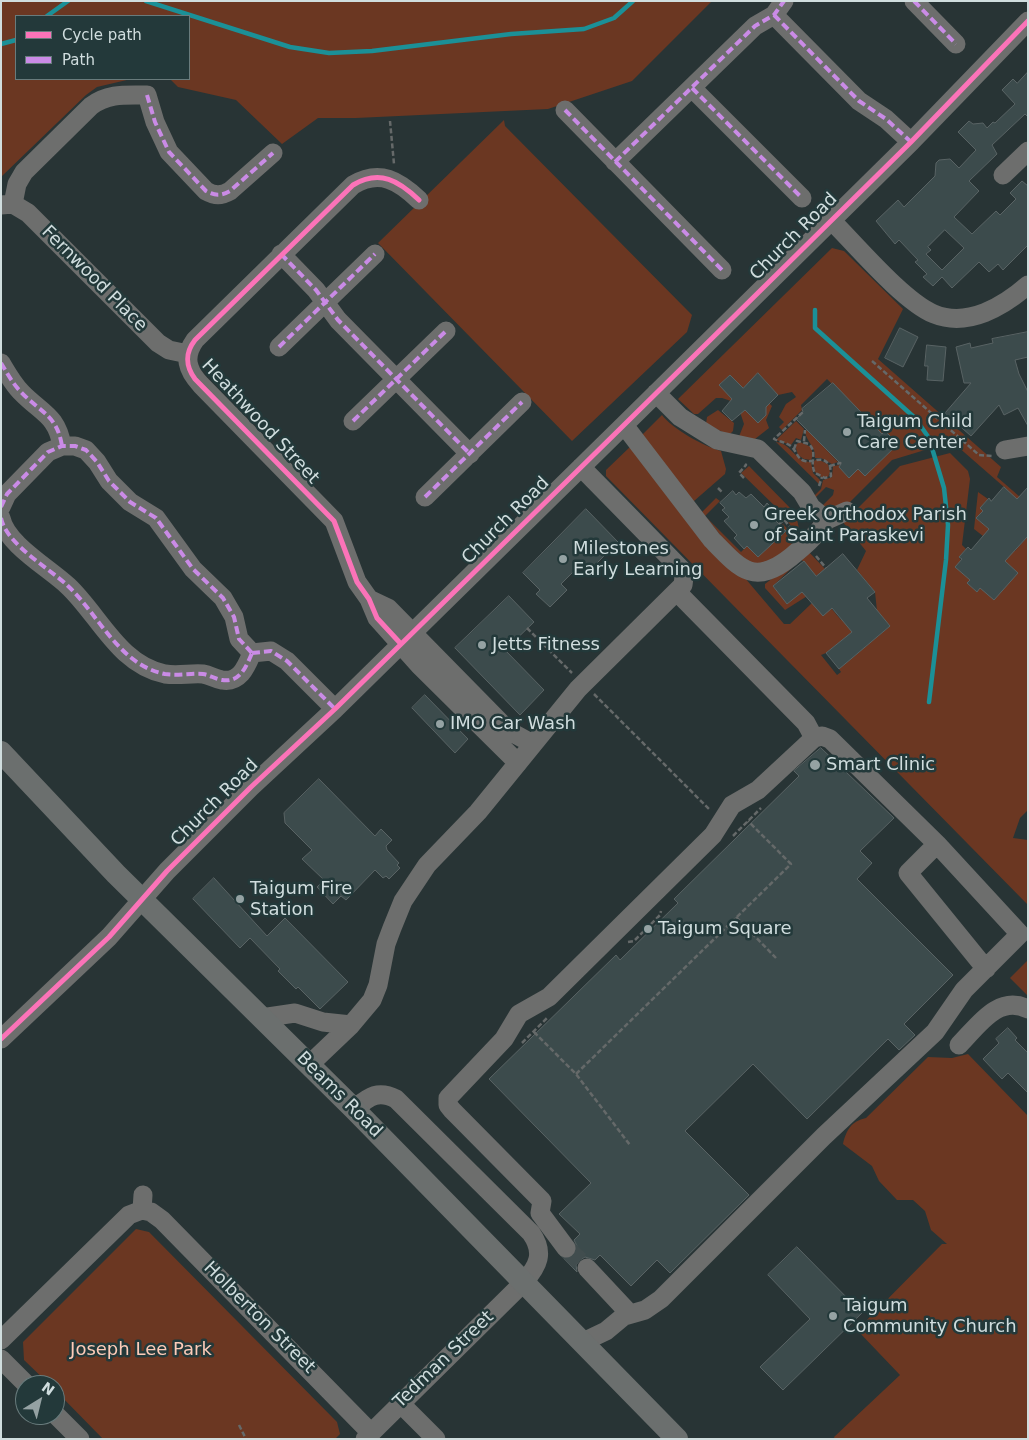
<!DOCTYPE html>
<html>
<head>
<meta charset="utf-8">
<style>
	body { margin:0 }
	#map { position:relative; width:1029px; height:1440px; overflow:hidden; background:#283435; font-family:"DejaVu Sans",sans-serif }
	canvas { display:block }
	.frame { position:absolute; inset:0; border:2px solid #d0ddde; pointer-events:none }
	.legend { position:absolute; left:15px; top:15px; width:175px; height:65px; box-sizing:border-box; background:#23393a; border:1px solid #687b7c; margin:0; padding:6px 9px; list-style:none; font-size:15px; color:#d0ddde }
	.legend li { display:flex; align-items:center; gap:10px; height:25px }
	.legend b { width:25px; border:1px solid #687b7c }
	.north { position:absolute; left:15px; top:1375px; width:50px; height:50px; box-sizing:border-box; background:#23393a; border:1px solid #687b7c; border-radius:50%; rotate:36deg; font-size:14px; font-weight:700; line-height:20px; text-align:center; color:#d0ddde }
	.north::after { content:''; display:block; margin:auto; width:18px; height:22px; background:#95a2a3; clip-path:polygon(50% 0,100% 100%,50% 72%,0 100%) }
</style>
</head>
<body>
<div id="map">
<canvas width="1029" height="1440"></canvas>
<div class="frame"></div>
<ul class="legend">
<li><b style="height:6px;background:#fb73b8"></b>Cycle path</li>
<li><b style="height:6px;background:#ca8be6"></b>Path</li>
</ul>
<div class="north">N</div>
</div>
<script>
const ctx = document.querySelector('canvas').getContext('2d');
ctx.lineJoin = 'round';
function fillPath(path, color) {
  ctx.fillStyle = color;
  ctx.fill(path, 'evenodd');
}
function trace(path, color, width, dash) {
  ctx.strokeStyle = color;
  ctx.lineWidth = width;
  ctx.lineCap = dash ? 'butt' : 'round';
  ctx.setLineDash(dash || []);
  ctx.stroke(path);
}
function write(font, color, halo, rows, align = 'center') {
  ctx.font = font + ' "DejaVu Sans",sans-serif';
  ctx.lineWidth = 5;
  ctx.setLineDash([]);
  ctx.textBaseline = 'middle';
  ctx.strokeStyle = halo;
  ctx.fillStyle = color;
  for (const [text, x, y, turn = 0] of rows) {
    ctx.save();
    ctx.translate(x, y);
    ctx.rotate((+turn || 0) * Math.PI / 180);
    ctx.textAlign = isNaN(turn) ? turn : align;
    if (halo) ctx.strokeText(text, 0, 0);
    ctx.fillText(text, 0, 0);
    ctx.restore();
  }
}
fillPath(new Path2D(`
	M1,1h711l-80,80 -84,28 -192,9h-38l-36,26 -46,-44 -58,-13 -8,-8h19v-63h-173v63h115l-34,8 -11,8 -85,82z
	M504,120l1,6 187,189 -5,17 -115,109 -194,-198z
	M832,248l12,3 59,58 -25,50 123,108 -4,10 31,27v14l-24,-31 -47,-41 -9,-3 -56,17 -49,49 -6,3 -17,-4 13,-13 1,-5 -8,-3 -11,11 -1,-2 7,-7 2,-9 9,-3 1,-11 7,-1 -1,2 10,11 9,-9 7,7 33,-32 -13,-13 -3,3 -55,-55 -26,26 1,5 -20,20 -3,-3 5,-5 -5,-5 7,-13 10,-7 -4,-5 -14,3 -20,-22 -15,15 -11,-11h-4l-7,6 11,16 -1,2 -9,-3h-6l-18,16h-4l-16,-15z
	M763,397l9,9 -6,14 3,8 -14,11h-17l6,-15 -4,-12 5,-2 14,12 7,-7z
	M718,410l16,13 -1,8 -4,4 -23,-11 1,-7z
	M662,415c9,13 43,32 59,36l5,18 -1,5 -31,27h-2l-51,-65z
	M796,421l8,8 -3,11 -5,-2 -5,7 -15,-5z
	M807,430l31,32 -6,2 -11,-6h-6c1,-12 -8,-15 -10,-26z
	M776,442c17,2 18,20 35,20l2,11 7,7 -1,4z
	M800,442l11,5 2,8 -2,5 -7,-1 -6,-4 -3,-10z
	M632,445l152,179h6l22,-21 19,5 10,12 21,-17 5,17 -41,33 -5,2 16,20 4,-3 -2,-3 51,-43 -13,-15 -2,-19 -18,-22 9,-19 -24,-30 9,-6 49,-49 50,-13 18,18 2,8 -8,66 4,4 -7,8 11,23 -2,4 9,7 6,-7 11,15 24,-26 -9,-8 -3,3 -23,-32 -9,-7 4,-37 10,7 -8,9 3,3 -7,7 39,33 13,-15v274l-8,8 -7,20 15,2v65l-422,-429v-6z
	M817,459l11,5 2,8 -2,5h-7l-6,-5 -2,-10z
	M749,466l47,48 5,25c-8,-9 -13,-18 -20,-27l-40,-39z
	M716,498l4,3 -15,15 36,36 6,-6 11,11 27,-26 -4,-5 2,-2 17,18 -34,25 -27,-8 -37,-47z
	M808,551l17,18 -9,7 -15,-17 -28,27 14,17 21,-16 4,6 -27,17 -20,-22v-4z
	M1028,960v36l-18,-18z
	M968,1054l60,62v323h-193l-1,-2 66,-62 -43,-45 85,-86h5l-16,-14 -6,-19 -12,-11h-16l-18,-19 -7,-15 -29,-22c3,-13 8,-23 23,-26l62,-61 24,1z
	M136,1229l13,3 188,190 3,12 -5,5h-232l-48,-49v-5h-5l-26,-25 -1,-18z`), '#6b3722');
trace(new Path2D(`
	M146,1l144,46 39,6 43,-2 139,-17 73,-5 30,-11 19,-17
	M47,16l21,-15
	M1,44l15,-4
	M815,310v18l100,90 14,20 15,50 4,37 -2,35 -17,142`), '#1b9097', 4.5);
const building = new Path2D(`
	M1028,72v45l-3,-3 -33,31 5,9 -28,27 10,10 -25,26 18,17 24,-23 4,4 16,-16 -6,-6 12,-12 6,5v59l-25,25 -5,-6 -9,8 -10,-10 -27,26 -10,-11 -9,9 -10,-9 4,-3 -12,-12 3,-2 -19,-20 -4,4 -19,-23 22,-21 6,7 31,-31 1,-13 3,-3 11,-1 9,9 17,-18 -18,-18 11,-11 4,3 10,-1 4,5 6,-6 2,1 20,-19 -13,-14 11,-11 4,4zM945,230l19,18 -22,22 -16,-16 5,-4 -3,-3z
	M900,328l18,9 -15,30 -18,-9z
	M1028,332v25l-13,3 4,14 9,18v34l-10,-18 -14,7 -5,-10 -28,31 -26,-23 26,-30h-7l-8,-36 14,-4 1,5 22,-5 -1,-4z
	M927,345l19,2 -3,34 -16,-1 1,-14h-3z
	M758,373l20,22 -12,12v8l-8,8 -13,-13 -13,11 -10,-10 10,-12 -13,-14 11,-10 13,13z
	M833,383l49,51 3,-3 13,13 -33,32 -7,-7 -9,9 -10,-11 2,-3 -45,-45 7,-7 -1,-3z
	M1004,487l13,12 11,-12v49l-23,25 13,12 -24,27 -14,-12 -3,4 -10,-9 3,-3 -15,-13 7,-8 -3,-2 9,-10 3,3 18,-21 -13,-11 7,-7 -3,-3 9,-10 2,3z
	M733,491l3,4 3,-3 7,6 5,-4 13,13 3,-4 12,12 -5,4 12,12 -28,26 -11,-11 -3,3 -10,-11 3,-3 -13,-14 5,-4 -7,-7 3,-2 -5,-5z
	M586,509l32,33 -29,29 -7,-8 -21,21 6,6 -17,17 -14,-13 4,-4 -17,-17z
	M843,554l32,38 -8,6 23,28 -51,43 -13,-16 26,-21 -20,-24 -9,8 -21,-24 -15,12 -14,-18 31,-25 12,15z
	M509,596l25,26 -29,28 39,40 -24,25 -65,-67z
	M425,695l43,44 -13,14 -43,-45z
	M821,748l73,70 -34,33 12,12 -15,16 96,96 -49,49 11,11 -16,15 -11,-11 -81,80 -54,-55 -68,67 64,64 -79,78 -13,-13 -26,26 -31,-31 -5,5 -10,-3 -5,3 -4,5 1,7 -13,-13 8,-2 4,-4 1,-7 -3,-6 6,-6 -21,-20 32,-31 -102,-104 127,-124 4,5 58,-57 -4,-4 125,-123 -5,-5z
	M319,779l56,57 6,-7 11,11 -6,6 1,4 12,13 -2,2 3,3 -11,11 -3,-3 -3,2 -8,-8 -29,30 -5,-4 -8,8 -16,-17 7,-7 -22,-21 10,-9 -27,-27 -1,-10z
	M214,878l53,58 18,-18 63,64 -28,27 -22,-22 -2,2 -18,-18 2,-2 -30,-31 -10,10 -47,-49z
	M1008,1028l9,10 -2,2 13,13v40l-20,-20 -6,6 -19,-20 16,-16 -3,-4z
	M797,1247l65,66 -79,77 -23,-23 50,-48 -42,-44z`);
fillPath(building, '#3c4b4c');
trace(building, '#596364', 1);
trace(new Path2D(`
	M566,1248l21,20`), '#414d4e', 19, [19, 9]);
trace(new Path2D(`
	M390,121l4,43
	M872,361l107,94 13,1
	M804,441l1,-11
	M794,449l3,-8 12,3c9,9 0,18 6,29l10,5 6,-2 -1,-10c-8,-12 -15,-3 -25,-5 -8,-2 -8,-9 -13,-14 -6,-5 -12,-5 -18,-8l29,-27
	M830,466l10,-3 1,1
	M744,478l-5,-5 7,-8 -1,-1
	M819,486l3,-9
	M718,488l4,4
	M780,514l15,20
	M779,524l6,-5
	M816,556l10,12
	M527,628l45,45
	M594,694l116,116
	M733,836l28,-28
	M736,917l40,41
	M628,942l6,-1 26,-26 1,-4
	M534,1032l42,42 54,71
	M522,1043l26,-26
	M576,1074l215,-210 -43,-43
	M239,1425l7,14`), '#656969', 2.5, [5, 2.5]);
trace(new Path2D(`
	M914,1l42,43
	M774,15l85,86 27,18 25,23
	M692,88l110,110
	M565,110l157,160
	M615,162l140,-136 19,-11 10,-14
	M1003,175l25,-24
	M419,200c-20,-19 -39,-31 -66,-15l-158,155c-12,17 -8,30 6,45l133,136 23,61 12,17 8,19 42,47 99,98
	M13,204l4,-20 7,-12 67,-66c17,-13 35,-11 56,-11l8,27 14,30 37,39c9,5 15,5 24,0l43,-38
	M1,205l12,-1 15,9 130,130 11,7 19,4
	M831,220c25,25 73,82 103,94 34,14 70,-8 94,-29
	M281,254l35,36 22,30 132,134
	M279,347l96,-93
	M1,363c6,10 12,21 20,29 20,21 36,23 41,54
	M656,393l24,24 37,23 41,9 44,43 9,15 11,9 7,3 18,-8
	M353,421l93,-90
	M624,425l88,115c29,30 42,46 79,17 12,-10 24,-20 33,-33l-2,-8
	M1005,450l23,-4
	M425,497l97,-95
	M1,507l6,-13 41,-42 14,-6h13l11,4 11,12 12,19 21,21 26,16 37,51 30,29 11,19 5,22 13,14
	M1,518c5,26 48,50 67,68 31,29 51,79 97,88 13,2 26,-1 38,0 7,1 12,5 19,6 18,3 24,-13 30,-27
	M677,592l129,131 8,15
	M369,599l19,9 113,115 10,9 22,12
	M252,653l19,-2 16,10 48,48
	M937,844l-29,29 78,96
	M261,1018l34,-5 28,9 28,3
	M1,1039l108,-102 58,-66 84,-84 84,-78 289,-284 287,-283 117,-121
	M959,1045c19,-19 39,-51 69,-36
	M309,1065l42,-40 21,-25 6,-15 8,-41 6,-16 11,-27 24,-36 51,-53 100,-123 105,-104 1,-8 -2,-7 -101,-103
	M354,1109c14,-11 23,-20 42,-10l135,134c14,20 7,33 -7,49l-159,157
	M142,1210l9,2 11,8 209,213
	M566,1248l-26,-35 2,-12 -90,-91 -4,-5v-7l56,-59 15,-25 30,-17 164,-162 19,-30 26,-15 56,-52 8,-2 8,3 107,105 83,90 -56,56 -29,42 -111,104 -163,163 -16,11 -21,6 -18,15 -23,11
	M587,1268l43,46
	M1,1340l128,-125 13,-5 1,-15
	M1,1359l26,26
	M400,1403l36,36
	M55,1414l25,25`), '#6d6e6d', 19);
trace(new Path2D(`
	M1,752l115,122 238,235 323,330`), '#6b6f6e', 22);
trace(new Path2D(`
	M914,1l42,43
	M774,15l85,86 27,18 25,23
	M692,88l110,110
	M147,95l8,27 14,30 37,39c9,5 15,5 24,0l43,-38
	M565,110l157,160
	M615,162l140,-136 19,-11 10,-14
	M281,254l35,36 22,30 132,134
	M279,347l96,-93
	M1,363c6,10 12,21 20,29 20,21 36,23 41,54
	M353,421l93,-90
	M425,497l97,-95
	M1,507l6,-13 41,-42 14,-6h13l11,4 11,12 12,19 21,21 26,16 37,51 30,29 11,19 5,22 13,14
	M1,518c5,26 48,50 67,68 31,29 51,79 97,88 13,2 26,-1 38,0 7,1 12,5 19,6 18,3 24,-13 30,-27
	M252,653l19,-2 16,10 48,48`), '#ca8be6', 4, [8, 4]);
trace(new Path2D(`
	M401,644l-24,-26 -8,-19 -12,-17 -23,-61 -139,-142c-10,-14 -10,-26 0,-39l158,-155c27,-16 46,-4 66,15
	M1,1039l108,-102 58,-66 84,-84 84,-78 289,-284 287,-283 117,-121`), '#fb73b8', 5);
for (const [x, y, r, color] of [
	[847,432,5,"#95a2a3"],
	[754,525,5,"#95a2a3"],
	[563,559,5,"#95a2a3"],
	[482,645,5,"#95a2a3"],
	[440,724,5,"#95a2a3"],
	[815,765,6,"#95a2a3"],
	[240,899,5,"#95a2a3"],
	[648,929,5,"#95a2a3"],
	[833,1316,5,"#95a2a3"]
]) {
  const dot = new Path2D();
  dot.arc(x, y, r, 0, 2 * Math.PI);
  ctx.fillStyle = color;
  ctx.fill(dot);
  trace(dot, '#23393a', 2);
}
write('18px', '#d0ddde', '#23393a', [
	["Church Road",794,237,-45],
	["Fernwood Place",94,279,45],
	["Heathwood Street",260,422,47],
	["Church Road",506,521,-45],
	["Church Road",215,803,-45],
	["Beams Road",339,1095,45],
	["Holberton Street",259,1318,45],
	["Tedman Street",444,1360,-44]
]);
write('18px', '#d0ddde', '#23393a', [
	["Taigum Child",857,422],
	["Care Center",857,443],
	["Greek Orthodox Parish",764,515],
	["of Saint Paraskevi",764,536],
	["Milestones",573,549],
	["Early Learning",573,570],
	["Jetts Fitness",492,645],
	["IMO Car Wash",450,724],
	["Smart Clinic",826,765],
	["Taigum Fire",250,889],
	["Station",250,910],
	["Taigum Square",658,929],
	["Taigum",843,1306],
	["Community Church",843,1327]
], 'left');
write('18px', '#fdcbb8', '#23393a', [
	["Joseph Lee Park",141,1350]
]);
</script>
</body>
</html>
